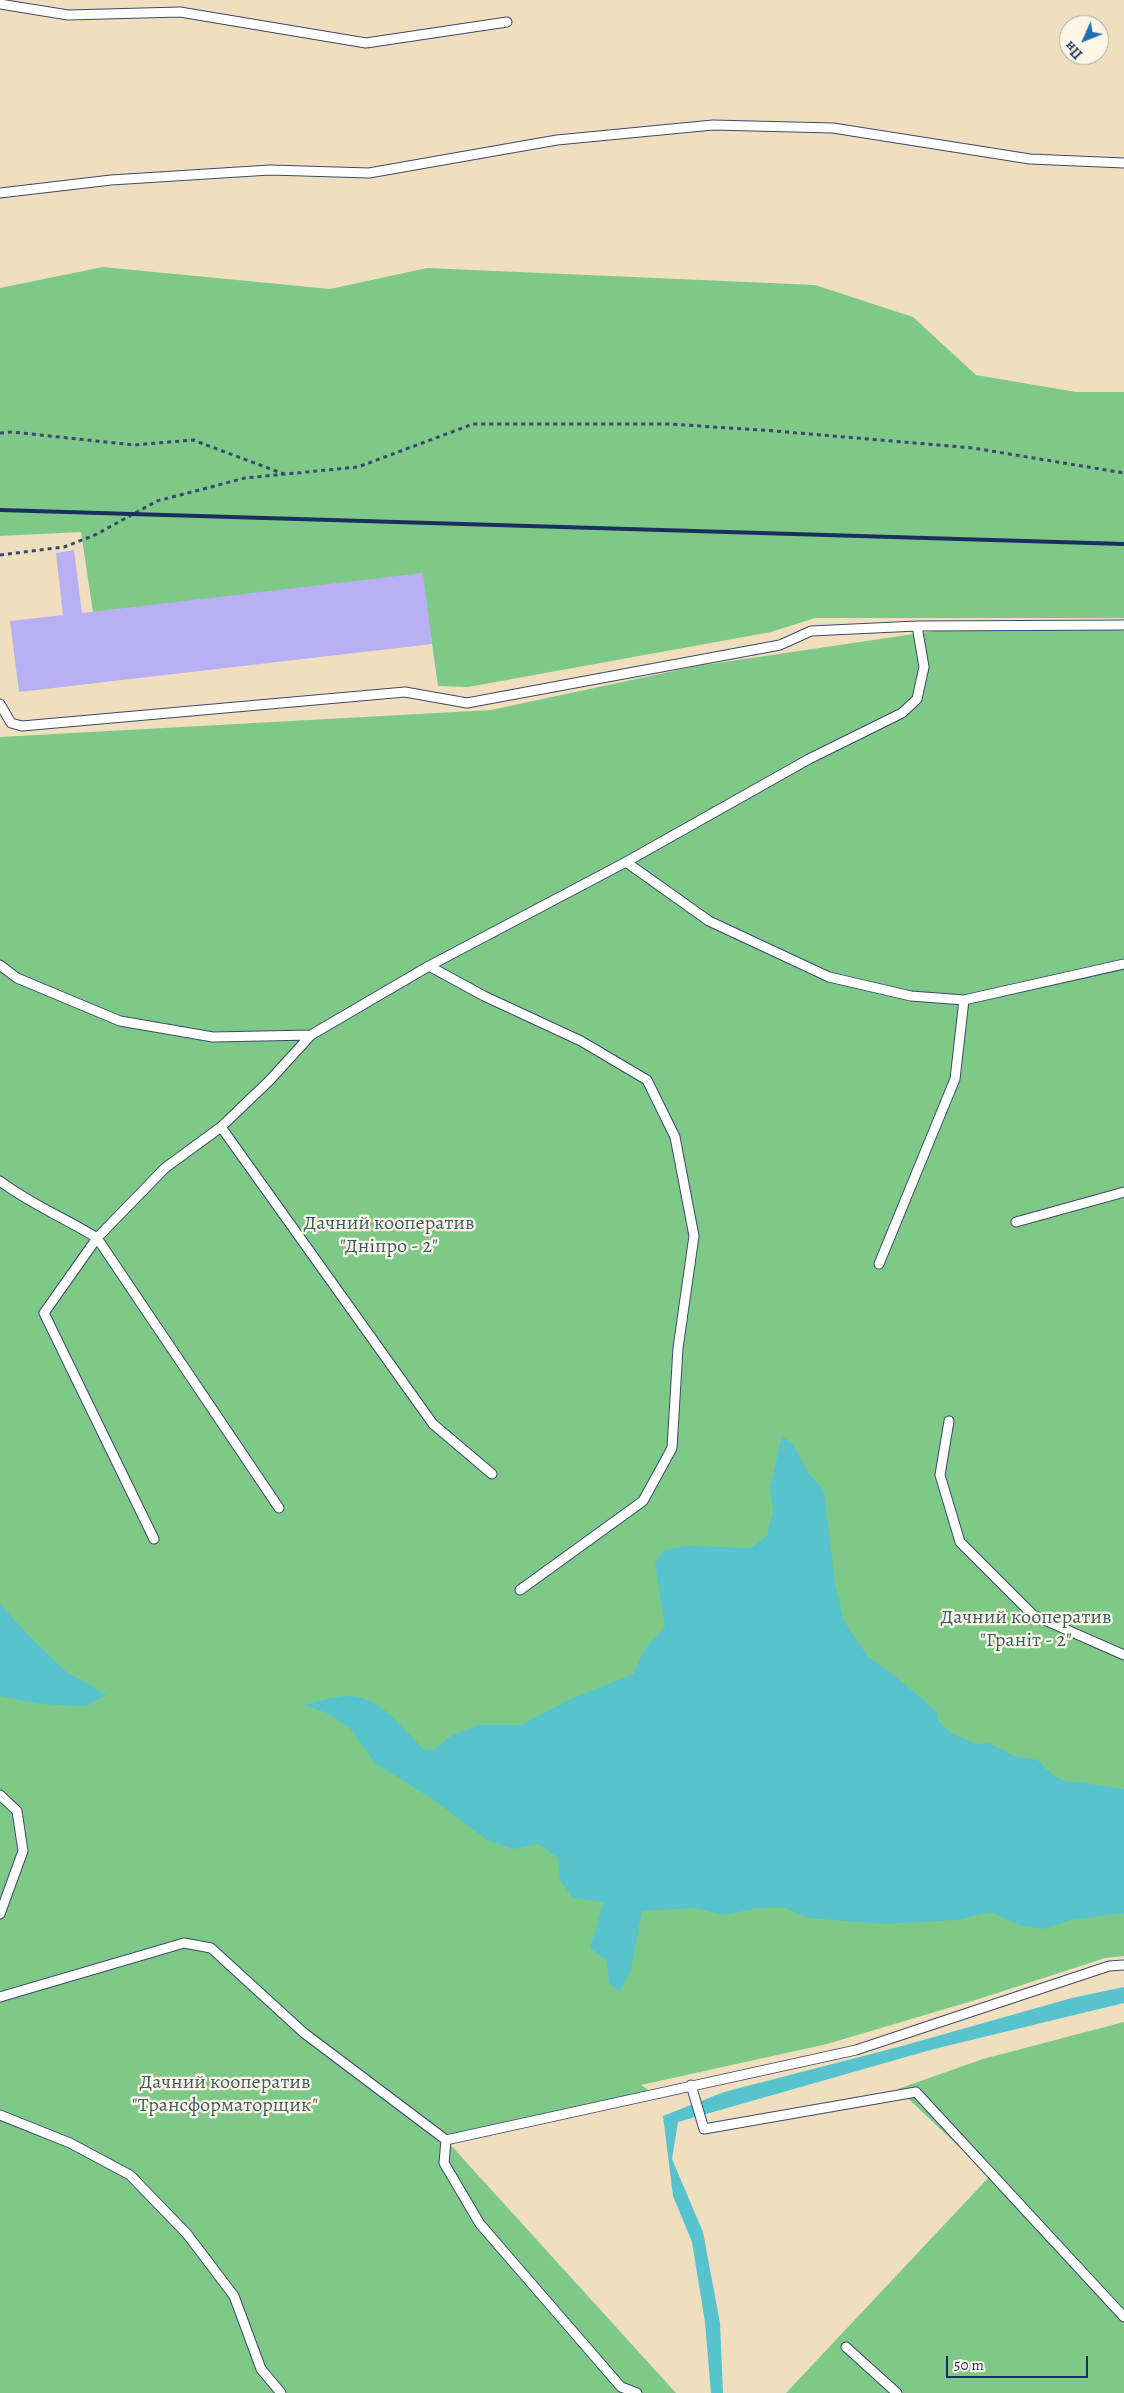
<!DOCTYPE html>
<html>
<head>
<meta charset="utf-8">
<style>
	body { margin:0 }
	#map { position:relative; width:1124px; height:2393px; overflow:hidden; background:#efdfbf; font-family:Alegreya,serif }
	canvas { display:block }
	.north { position:absolute; left:1059px; top:15px; width:50px; height:50px; box-sizing:border-box; background:#fcf5e5; border:1px solid #a2a6af; border-radius:50%; rotate:226deg; font-size:14px; font-weight:700; line-height:20px; text-align:center; color:#1b2f5e }
	.north::after { content:''; display:block; margin:auto; width:18px; height:22px; background:#1f6fb2; clip-path:polygon(50% 0,100% 100%,50% 72%,0 100%) }
	.scale { position:absolute; left:946px; top:2356px; width:142px; height:22px; box-sizing:border-box; border:2px solid #1b2f5e; border-top:0; padding-left:6px; font-size:15px; line-height:18px; white-space:nowrap; color:#1b2f5e; -webkit-text-stroke:4px #fcf5e5; paint-order:stroke }
</style>
</head>
<body>
<div id="map">
<canvas width="1124" height="2393"></canvas>
<div class="north">Пн</div>
<div class="scale">50 m</div>
</div>
<script>
const ctx = document.querySelector('canvas').getContext('2d');
ctx.lineJoin = 'round';
function fillPath(path, color) {
  ctx.fillStyle = color;
  ctx.fill(path, 'evenodd');
}
function trace(path, color, width, dash) {
  ctx.strokeStyle = color;
  ctx.lineWidth = width;
  ctx.lineCap = dash ? 'butt' : 'round';
  ctx.setLineDash(dash || []);
  ctx.stroke(path);
}
function write(font, color, halo, rows, align = 'center') {
  ctx.font = font + ' Alegreya,serif';
  ctx.lineWidth = 4.5;
  ctx.setLineDash([]);
  ctx.textBaseline = 'middle';
  ctx.strokeStyle = halo;
  ctx.fillStyle = color;
  for (const [text, x, y, turn = 0] of rows) {
    ctx.save();
    ctx.translate(x, y);
    ctx.rotate((+turn || 0) * Math.PI / 180);
    ctx.textAlign = isNaN(turn) ? turn : align;
    if (halo) ctx.strokeText(text, 0, 0);
    ctx.fillText(text, 0, 0);
    ctx.restore();
  }
}
fillPath(new Path2D(`
	M103,267l227,22 97,-21 388,17 98,32 63,58 100,17h48v226h-309l-44,14 -303,55 -30,-1 -15,-105 -329,38 -13,-87 -81,4v-248z
	M975,625l149,3v1328l-19,2 -123,40 -155,46 -186,41 12,8 -206,48 229,252h-676v-1656l491,-27 206,-44z
	M1124,2022v371h-338l204,-217 -92,-87 85,-30z`), '#7ec988');
fillPath(new Path2D(`
	M782,1436l11,9 16,29 15,17 11,93 9,37 24,36 21,14 48,41 2,10 13,12 26,10 11,-1 25,13 24,4 8,9 15,11 63,9v124l-53,7 -28,9 -23,-4 -30,-13 -34,8 -72,4 -75,-6 -23,-10h-29l-33,7 -30,-7 -52,3 -11,59 -11,22 -11,-9 -2,-22 -17,-13 14,-46 -31,-4 -13,-18 -2,-22 -19,-14 -26,5 -26,-9 -53,-40 -59,-37 -25,-35 -23,-15 -23,-8c13,-3 28,-8 41,-9 31,-3 59,32 78,53l10,1 18,-14 28,-11h42l52,-27 61,-24c7,-23 15,-30 31,-47l-10,-64 9,-13 22,-4 65,2 16,-12 6,-25 -3,-23z
	M0,1604l29,32 36,35 41,24 -20,11 -46,-2 -40,-8z
	M1124,1987v16l-190,46 -256,73 -6,37 31,73 17,91 3,70h-12l-6,-71 -13,-80 -19,-46 -10,-80 61,-24 178,-46 170,-48z`), '#57c3cf');
fillPath(new Path2D(`
	M74,550l8,63 341,-40 9,71 -413,48 -9,-71 53,-6 -7,-62z`), '#b9b0f3');
const lane = new Path2D(`
	M0,4l68,11 112,-3 186,31 141,-21
	M0,193l111,-13 159,-10 99,3 188,-33 156,-15 120,3 197,31 94,4
	M0,704l11,19 11,3 383,-34 62,11 313,-58 31,-14 106,-5 207,-1
	M626,862l83,59 120,56 82,19 53,4 160,-36
	M0,965l17,13 103,43 93,16 98,-2 118,-69 197,-104 183,-103 93,-46 15,-14 7,-32 -7,-41
	M429,966l55,30 97,45 66,39 28,57 19,99 -16,112 -6,100 -29,53 -123,89
	M221,1127l212,297 59,50
	M0,1181c30,23 65,37 97,57l182,270
	M1016,1222l108,-30
	M879,1264l76,-185 9,-79
	M949,1421l-9,54 20,67 73,73 91,40
	M154,1539l-110,-226 53,-75 68,-70 56,-41 49,-47 41,-45
	M0,1795l17,16 6,40 -23,63
	M0,1997l184,-54 27,5 93,85 142,107 410,-90 253,-84 15,-1
	M691,2085l13,44 212,-37 208,225
	M0,2115l70,28 60,32 57,59 47,62 27,73 20,24
	M446,2140l-2,23 36,61 141,163 16,6
	M846,2347l51,46`);
trace(lane, '#3b496d', 11);
trace(new Path2D(`
	M0,433l12,-1 122,13 59,-5 91,34
	M0,555l64,-8 31,-12 62,-34 88,-23 113,-11 115,-43h196l106,7 198,17 151,25`), '#3b496d', 3, [4, 4]);
trace(lane, '#fff', 9);
trace(new Path2D(`
	M0,510l1124,34`), '#1b2f5e', 4);
write('20px', '#395d6b', '#fcf5e5', [
	["Дачний кооператив",389,1224],
	["\"Дніпро - 2\"",389,1247],
	["Дачний кооператив",1026,1618],
	["\"Граніт - 2\"",1026,1641],
	["Дачний кооператив",225,2083],
	["\"Трансформаторщик\"",225,2106]
]);
</script>
</body>
</html>
